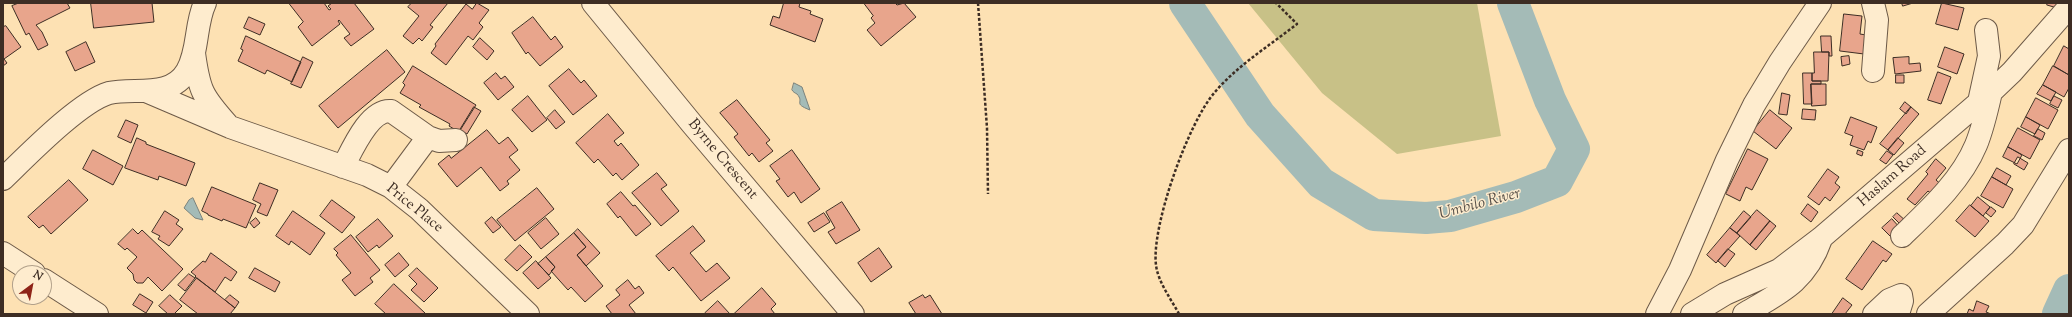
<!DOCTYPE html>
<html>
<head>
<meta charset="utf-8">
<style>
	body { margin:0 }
	#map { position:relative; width:2072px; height:317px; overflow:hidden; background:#fde1b3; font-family:"Sorts Mill Goudy",serif }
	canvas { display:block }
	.frame { position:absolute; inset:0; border:4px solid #3d2d24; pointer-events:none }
	.north { position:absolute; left:12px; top:265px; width:40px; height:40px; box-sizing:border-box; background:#feecce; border:1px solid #b1a08a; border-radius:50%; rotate:32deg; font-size:11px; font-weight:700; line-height:16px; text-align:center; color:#3d2d24 }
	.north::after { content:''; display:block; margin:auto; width:14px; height:18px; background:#8f2418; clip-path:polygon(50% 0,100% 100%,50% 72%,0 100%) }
</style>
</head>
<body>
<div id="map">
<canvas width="2072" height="317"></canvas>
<div class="frame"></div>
<div class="north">N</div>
</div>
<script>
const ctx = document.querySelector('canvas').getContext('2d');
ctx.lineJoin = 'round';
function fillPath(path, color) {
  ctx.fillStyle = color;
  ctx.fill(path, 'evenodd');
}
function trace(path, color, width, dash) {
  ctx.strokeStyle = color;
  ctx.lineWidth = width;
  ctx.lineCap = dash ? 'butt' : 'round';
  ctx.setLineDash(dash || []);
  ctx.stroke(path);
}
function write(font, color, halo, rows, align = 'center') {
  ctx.font = font + ' "Sorts Mill Goudy",serif';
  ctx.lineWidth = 3;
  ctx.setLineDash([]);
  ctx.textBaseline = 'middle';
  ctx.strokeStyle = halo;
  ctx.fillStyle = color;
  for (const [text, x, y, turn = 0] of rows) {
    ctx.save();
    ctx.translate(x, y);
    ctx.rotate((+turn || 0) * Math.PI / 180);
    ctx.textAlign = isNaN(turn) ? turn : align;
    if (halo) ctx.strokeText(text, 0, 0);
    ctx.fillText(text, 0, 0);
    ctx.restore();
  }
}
fillPath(new Path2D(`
	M1248,3h229l24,133 -104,18 -75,-61z`), '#c8c187');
const water = new Path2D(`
	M794,83l8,4 8,23c-18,-7 -5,-7 -13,-16 -2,-1 -4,-2 -5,-4z
	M193,198l10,22 -8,-2 -11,-10 5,-8z`);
fillPath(water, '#a4bbb7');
trace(water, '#7b827c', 1);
trace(new Path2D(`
	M1185,3l75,112 61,68 53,32 52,3 24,-2 66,-19 41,-16 17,-32 -24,-49 -37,-97
	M2058,314l11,-24`), '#a4bbb7', 32);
const building = new Path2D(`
	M19,3h48l3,5 -34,17 6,7 6,13 -10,5 -9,-17 -3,2 -14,-29z
	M91,3h61l2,19 -60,6z
	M289,3h35l5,7 2,-1 -3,-3 4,-3h22l20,26 -23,17 -7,-8 6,-4 -11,-14 -1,1 2,3 -28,22 -14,-19 5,-5z
	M412,3h36l-18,22 3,2 -11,14 -3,-3 -6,6 -10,-8 16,-20 -11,-9z
	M477,3l12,7 -10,13 4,4 -10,13 -5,-4 -22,29 -15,-12 5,-7 -1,-2 31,-40 6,5z
	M784,3h16l-1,4 12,4 -1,3 13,5 -8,23 -45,-17 3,-9 6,2z
	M864,3h31l2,2 7,-2 12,14 -35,29 -14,-16 8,-7 -4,-5 2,-2z
	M1902,3h11l-10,3z
	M1942,3l22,5 -6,22 -22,-6z
	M2048,3h10l-1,5 -10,-3z
	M1844,14l18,2 -2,18 6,1 -2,19 -24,-3z
	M249,17l16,7 -5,11 -16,-7z
	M533,17l18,23 4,-4 8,11 -23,19 -12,-14 -2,2 -14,-21z
	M6,26l15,21 -17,12 3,4 -4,3v-39z
	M246,36l55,26 -9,20 -25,-12 -2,4 -27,-13 5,-11 -2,-1z
	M1821,36h10l1,20h-3v-4h-7z
	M480,38l14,13 -7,9 -14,-13z
	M86,42l9,20 -20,9 -9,-19z
	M2064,46l5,3v26l-15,-9z
	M1945,47l19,7 -7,20 -19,-7z
	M387,50l18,22 -67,56 -19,-22z
	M1814,52h15l-1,29h-16v-8h2z
	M1849,56l1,8 -8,2 -1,-9z
	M303,57l10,5 -12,26 -10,-4z
	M1909,57v7l11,-1 1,8 -26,3 -2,-16z
	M413,66l63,39 -17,27 -10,-6 1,-2 -31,-17 2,-2 -21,-12 5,-8 -2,-2z
	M2053,66l16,9v13l-5,9 -21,-12z
	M569,69l12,14 3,-3 13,16 -24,19 -24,-29z
	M1938,72l13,5 -10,27 -13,-4z
	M496,73l5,6 4,-3 9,11 -16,13 -14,-17z
	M1803,73h9v8h9v3h-10l1,20h-8z
	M1896,75h8v8h-8z
	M1811,84h15v21l-14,1z
	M2043,85l13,7 -5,9 -14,-7z
	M1782,93l8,2 -3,20 -8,-1z
	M528,96l19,24 -15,12 -20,-22z
	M2054,96l8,4 -4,8 -8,-4z
	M2036,98l22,12 -10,19 -22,-12z
	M737,100l33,40 -4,3 7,8 -14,11 -7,-9 -3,3 -15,-19 4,-3 -18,-21z
	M1905,102l6,5 -5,7 -6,-5z
	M474,107l7,4 -14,23 -7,-4z
	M1911,107l8,7 -31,36 -8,-6z
	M1803,109l13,1 -1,10 -13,-1z
	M555,110l10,12 -9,7 -9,-11z
	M1770,110l22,18 -16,21 -23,-18z
	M608,114l16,19 -10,8 4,5 3,-3 18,22 -17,15 -6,-7 -3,3 -15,-17 -4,4 -18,-20z
	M1851,117l26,10 -6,16 -3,-2 -4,9 -14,-5 3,-9 -8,-3z
	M2026,117l14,8 -5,9 -14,-7z
	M126,120l12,5 -7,18 -13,-6z
	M2018,128l22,12 -10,19 -22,-12z
	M2038,129l7,4 -3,7 -8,-4z
	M487,130l12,14 9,-7 10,13 -9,7 11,13 -13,11 2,3 -9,7 -19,-24 -24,20 -19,-23 11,-9 2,3z
	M137,138l9,4v2l49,19 -9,23 -27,-10 -1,4 -33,-12z
	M1898,138l6,5 -10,12 -6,-5z
	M2008,147l14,8 -5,9 -14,-7z
	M1748,149l20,10 -16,31 -6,-3 -6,14 -14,-7z
	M93,150l30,16 -10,19 -30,-16z
	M792,150l28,39 -19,14 -7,-11 -6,5 -12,-16 4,-2 -10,-13z
	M1858,150l5,2 -1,4 -5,-2z
	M1887,151l6,4 -7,9 -6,-4z
	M2018,157l10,6 -4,7 -10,-6z
	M1936,159l10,9 -10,12 7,6 -9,10 -6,-5 -13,14 -8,-6 21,-25 -2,-2z
	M1997,168l14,8 -5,9 -14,-8z
	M1828,169l11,8 -4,6 5,4 -10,14 -5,-4 -6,8 -11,-8z
	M657,173l10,12 -6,4 18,22 -18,15 -29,-33z
	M1992,177l21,12 -10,19 -22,-12z
	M69,180l19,20 -37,34 -8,-9 -4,3 -11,-11z
	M260,183l18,7 -11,26 -10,-4 4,-8 -8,-4z
	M212,187l44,18 -10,23 -23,-9 -1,2 -14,-6v-1l-6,-3z
	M537,188l17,21 -39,32 -18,-21z
	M621,192l12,14 2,-1 16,19 -15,12 -16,-20 -2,2 -11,-14z
	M1978,197l12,10 -7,9 -12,-10z
	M332,200l23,17 -13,16 -22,-17z
	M842,202l18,28 -24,14 -8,-12 7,-4 -9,-16z
	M1808,204l10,8 -7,10 -10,-8z
	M1970,205l19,16 -14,16 -19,-16z
	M1991,207l5,4 -5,6 -5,-4z
	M1757,210l13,11 -20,24 -13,-12z
	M165,211l14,9 -3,4 7,5 -14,17 -11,-7 2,-3 -8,-4z
	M293,211l32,22 -15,22 -19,-14 -2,4 -13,-9z
	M1744,211l7,6 -14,16 -7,-5z
	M824,213l6,9 -16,10 -6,-9z
	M1897,213l10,9 -4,5 -10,-10z
	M492,217l9,10 -8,6 -8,-10z
	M256,218l4,5 -6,5 -4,-5z
	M546,218l13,16 -18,15 -13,-16z
	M378,219l15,17 -14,12 -2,-3 -9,7 -12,-15z
	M1892,219l9,10 -9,9 -10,-10z
	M1770,221l6,5 -20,24 -6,-5z
	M693,226l12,15 -15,12 16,19 11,-9 13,15 -29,23 -28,-34 -4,4 -13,-15z
	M1730,228l10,8 -24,27 -9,-8z
	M133,229l5,5 4,-4 41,39 -21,22 -14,-14 -5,6h-6l-3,-3 -1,-6 -6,-6 10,-11 -10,-9 -2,2 -7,-6z
	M578,229l22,24 -14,13 -9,-11 9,-8 -12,-14z
	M574,233l12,14 -9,8 26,31 -18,16 -14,-15 -3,3 -17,-19 4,-4 -9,-10z
	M351,235l29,35 -10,8 3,4 -18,14 -13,-16 9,-7 -15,-18 2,-2 -4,-4z
	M1873,241l19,13 -6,8 -3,-2 -21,30 -16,-11z
	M520,245l12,12 -15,14 -12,-11z
	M879,248l13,19 -21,15 -13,-19z
	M1728,249l7,5 -10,13 -7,-6z
	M211,253l26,19 -6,9 -6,-4 -10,15 -20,-15 1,-1 -5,-4 12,-11 2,1z
	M399,253l10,12 -14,12 -10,-12z
	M546,257l9,10 -6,8 -11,-11z
	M536,261l15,17 -13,11 -15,-16z
	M255,268l25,14 -5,10 -26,-14z
	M417,268l21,20 -14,14 -13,-12 6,-6 -8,-8z
	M189,274l6,4 -10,13 -7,-6z
	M197,278l38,30 -5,6h-32l-18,-14z
	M628,280l7,9 4,-3 5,7 -15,12 7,9h-24l-6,-8 14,-11 -4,-5z
	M394,284l31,29 -1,1h-38l-11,-10z
	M762,288l14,16 -5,5 4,5h-41z
	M140,294l13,8 -7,11 -13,-8z
	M170,295l12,11 -8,8h-6l-9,-8z
	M230,295l9,7 -4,6 -10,-8z
	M923,295l2,3 5,-3 12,19h-26l-7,-11z
	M1843,298l9,7 -7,9h-13z
	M718,301l12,13h-25v-1z
	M1977,301l12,5 -3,6 5,2h-24l2,-5 4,2z`);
fillPath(building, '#e8a58c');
trace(building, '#3d2d24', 1);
const minor = new Path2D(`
	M593,3l99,121 161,190
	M194,53c5,37 8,43 33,71
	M1873,71l4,-51 -4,-17
	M148,92l82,35 137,48 24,12 28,22 109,105
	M1979,102l10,-46 -3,-26
	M343,167c9,-17 26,-58 48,-56l37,26 11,4 17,-1
	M3,179c24,-23 76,-77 106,-86 25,-6 62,6 78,-22 12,-21 8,-47 18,-68
	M391,187l37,-50
	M1902,236c27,-26 59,-55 74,-91 7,-17 11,-35 15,-53
	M3,253l31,20
	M44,280l53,34
	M1657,314l23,-44 47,-110 27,-55 26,-43 40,-59
	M1692,314l33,-20 54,-24 42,-32 170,-146 21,-20 57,-65
	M1744,314c36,-21 62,-32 77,-75
	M1874,314l15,-14 12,-5 1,6 -4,13
	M1928,314l77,-70 18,-19 46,-75`);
trace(minor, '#6d5a48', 24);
trace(new Path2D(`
	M978,3l9,125 1,66
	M1179,314c-8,-15 -21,-32 -23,-49 -5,-39 33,-144 59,-173 23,-27 54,-46 82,-68l-21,-21`), '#3d2d24', 2.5, [3, 2]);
trace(minor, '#feecce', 22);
write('15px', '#3d2d24', '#feecce', [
	["Byrne Crescent",722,160,50],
	["Haslam Road",1893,177,-41],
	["Price Place",414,209,39]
]);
write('italic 16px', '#575049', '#feecce', [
	["Umbilo River",1480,205,-15]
]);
</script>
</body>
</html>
